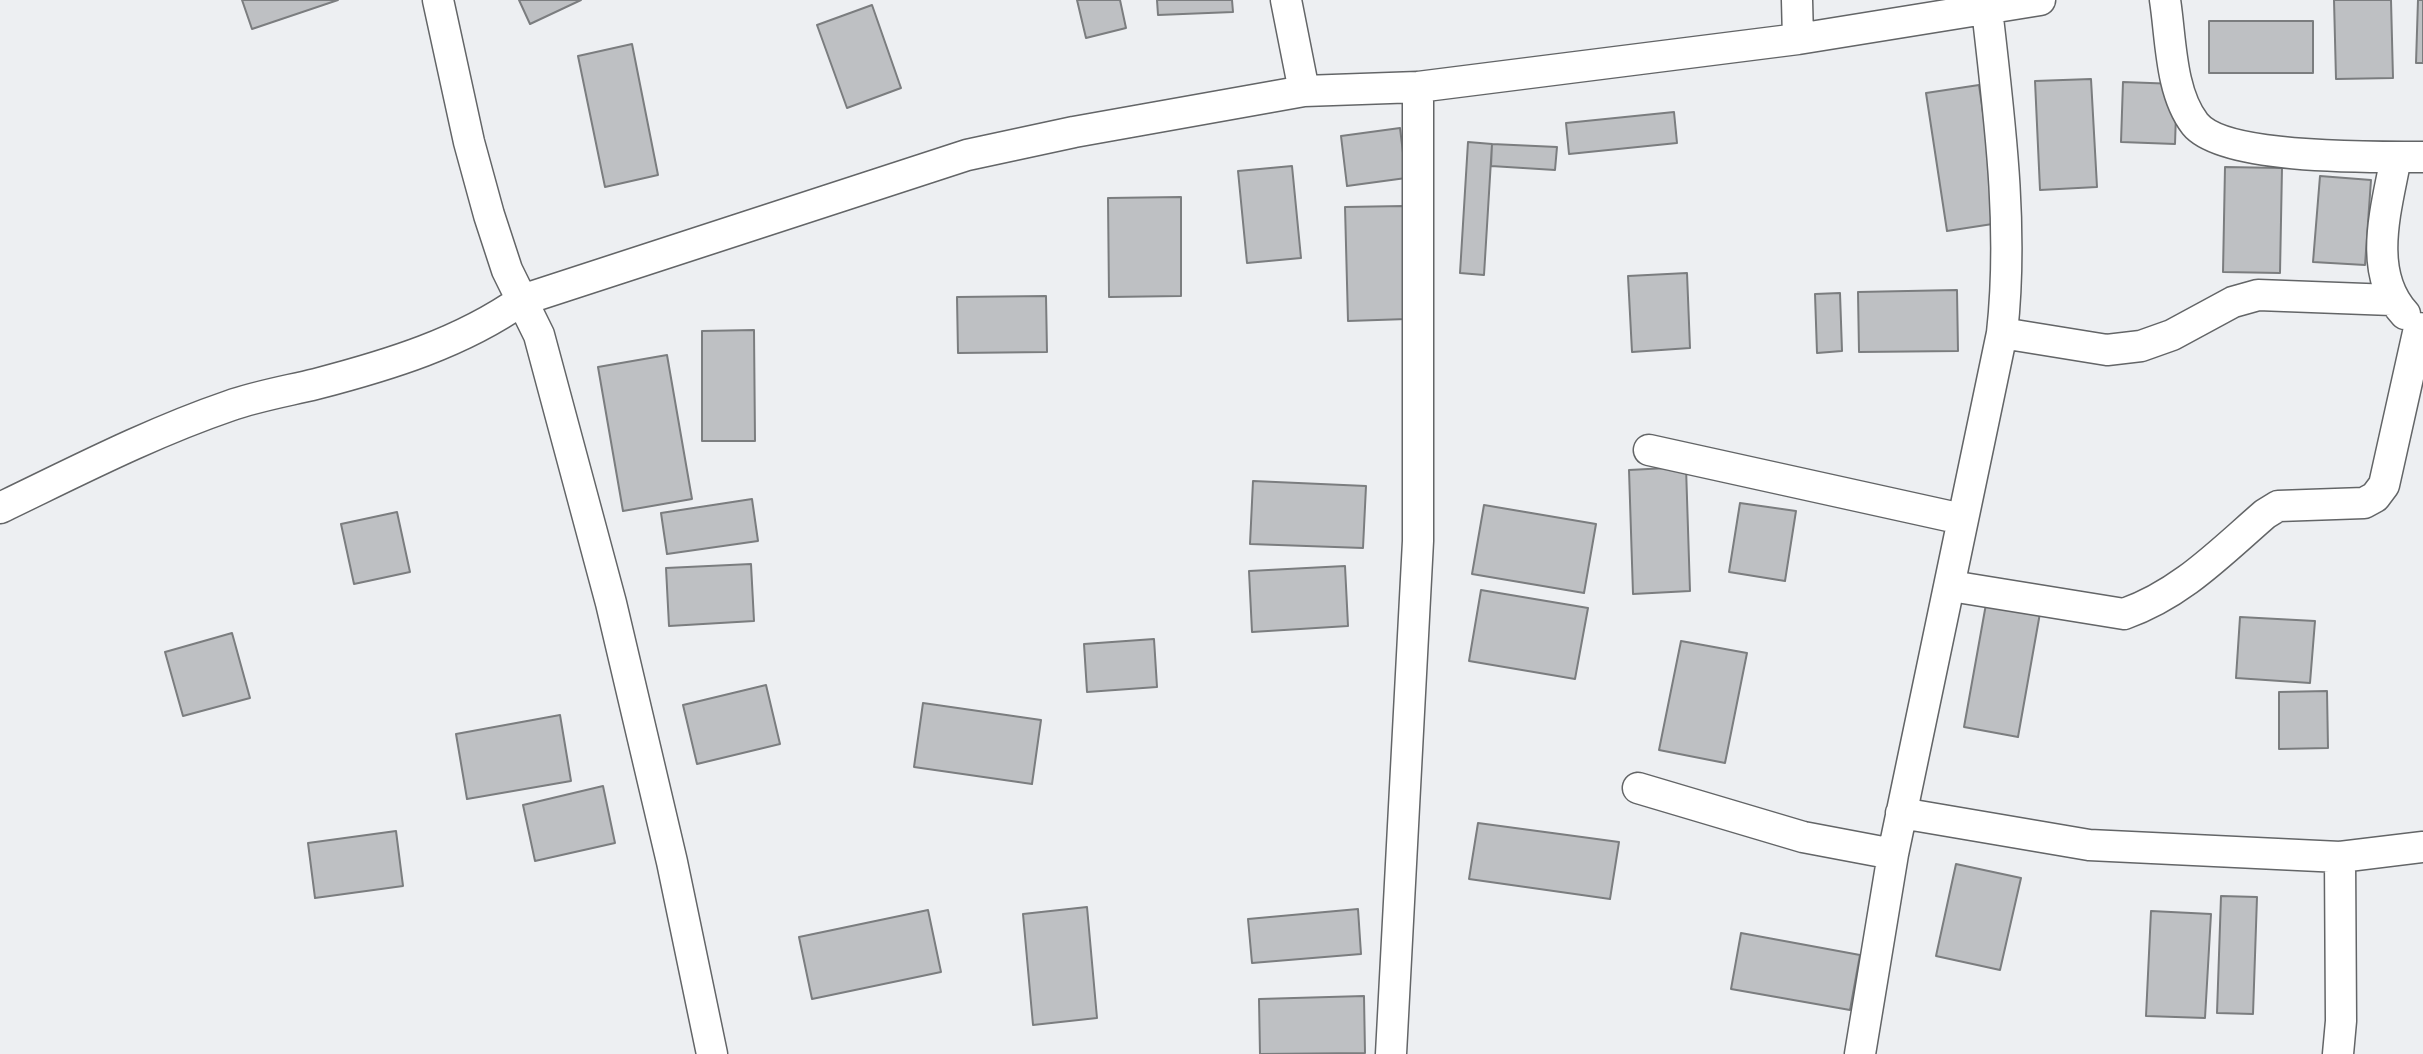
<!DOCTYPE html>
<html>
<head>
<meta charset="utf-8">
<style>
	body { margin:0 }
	canvas { display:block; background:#edeff2 }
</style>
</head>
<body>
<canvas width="2423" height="1054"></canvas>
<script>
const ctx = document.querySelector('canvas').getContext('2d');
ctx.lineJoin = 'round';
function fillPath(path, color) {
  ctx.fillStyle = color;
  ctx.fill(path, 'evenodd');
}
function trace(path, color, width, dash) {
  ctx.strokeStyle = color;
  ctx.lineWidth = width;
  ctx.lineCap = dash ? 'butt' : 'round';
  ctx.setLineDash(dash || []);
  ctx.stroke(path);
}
const building = new Path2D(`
	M242,0h96l-86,29z
	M519,0h62l-51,24z
	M1077,0h43l6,28 -40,10z
	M1157,0h75l1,12 -75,3z
	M2334,0h57l2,78 -57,1z
	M2418,0h5v63h-7z
	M872,5l29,83 -54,20 -30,-83z
	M2209,21h104v52h-104z
	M632,44l26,131 -53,12 -27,-131z
	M2091,79l6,108 -57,3 -5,-109z
	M2123,82l54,2 -2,60 -54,-2z
	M1979,85l20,138 -52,8 -21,-138z
	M1674,112l3,31 -108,11 -3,-31z
	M1400,128l6,50 -59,8 -6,-50z
	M1468,142l24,2 -8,131 -24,-2z
	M1492,144l65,3 -2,23 -64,-4z
	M1292,166l9,92 -54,5 -9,-92z
	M2225,167l57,1 -2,105 -57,-1z
	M2320,176l51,4 -6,85 -52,-3z
	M1181,197v99l-72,1 -1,-99z
	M1404,206l3,113 -59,2 -3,-114z
	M1687,273l3,75 -58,4 -4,-76z
	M1957,290l1,61 -99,1 -1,-60z
	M1840,293l2,58 -25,2 -2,-59z
	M1046,296l1,56 -89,1 -1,-56z
	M754,330l1,111h-53v-110z
	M667,355l25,144 -69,12 -25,-144z
	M1686,467l4,124 -57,3 -4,-124z
	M1253,481l113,5 -3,62 -113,-4z
	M752,499l6,42 -91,13 -6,-41z
	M1740,503l56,8 -11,70 -56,-9z
	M1484,505l112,19 -12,69 -112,-19z
	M397,512l13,60 -56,12 -13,-60z
	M751,564l3,57 -85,5 -3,-58z
	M1345,566l3,60 -96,6 -3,-61z
	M1481,590l107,18 -13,71 -106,-18z
	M1986,604l54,9 -22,124 -54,-10z
	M2240,617l75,4 -5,62 -74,-5z
	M232,633l18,65 -67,18 -18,-64z
	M1154,639l3,48 -70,5 -3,-48z
	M1681,641l66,12 -22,110 -66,-13z
	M766,685l14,59 -83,20 -14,-59z
	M2327,691l1,57 -49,1v-57z
	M923,703l118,17 -9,64 -118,-17z
	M560,715l11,66 -104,18 -11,-65z
	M603,786l12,57 -80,18 -12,-56z
	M1478,823l141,19 -9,57 -141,-20z
	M396,831l7,55 -88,12 -7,-55z
	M1956,864l65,14 -21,92 -64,-14z
	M2221,896l36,1 -4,117 -36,-1z
	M1087,907l10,111 -64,7 -10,-111z
	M1358,909l3,45 -109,9 -4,-44z
	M928,910l13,62 -129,27 -13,-62z
	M2151,911l60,3 -6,104 -59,-2z
	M1741,933l119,22 -10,55 -119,-21z
	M1364,996l1,57 -105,1 -1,-55z`);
fillPath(building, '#bec0c3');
trace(building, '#7b7d7f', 2);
const street = new Path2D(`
	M438,0l31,142 20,73 18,55 32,65 72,268 61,259 40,192
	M1286,0l18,91
	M1797,0l1,39
	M2165,0c6,38 5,92 30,124 29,36 181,33 228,33
	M2396,157c-9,50 -30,115 9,157
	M2002,333l105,17 34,-4 31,-11 61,-33 25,-7 134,5
	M1649,450l313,69
	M0,508c75,-36 150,-75 229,-102 28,-10 58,-15 87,-22 73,-19 145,-41 206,-84l445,-145 107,-23 230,-41 114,-4 380,-48 242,-39
	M1951,586l173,28c57,-20 96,-61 141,-100l13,-8 86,-3 11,-6 9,-12 35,-157
	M1638,788l165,49 90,17
	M1901,813l188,32 251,12 83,-10
	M1391,1054l27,-513v-454
	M1860,1054l33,-200 109,-521c12,-108 -3,-217 -15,-324
	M2338,1054l3,-33 -1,-164`);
trace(street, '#636567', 33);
trace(street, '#fff', 30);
</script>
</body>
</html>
